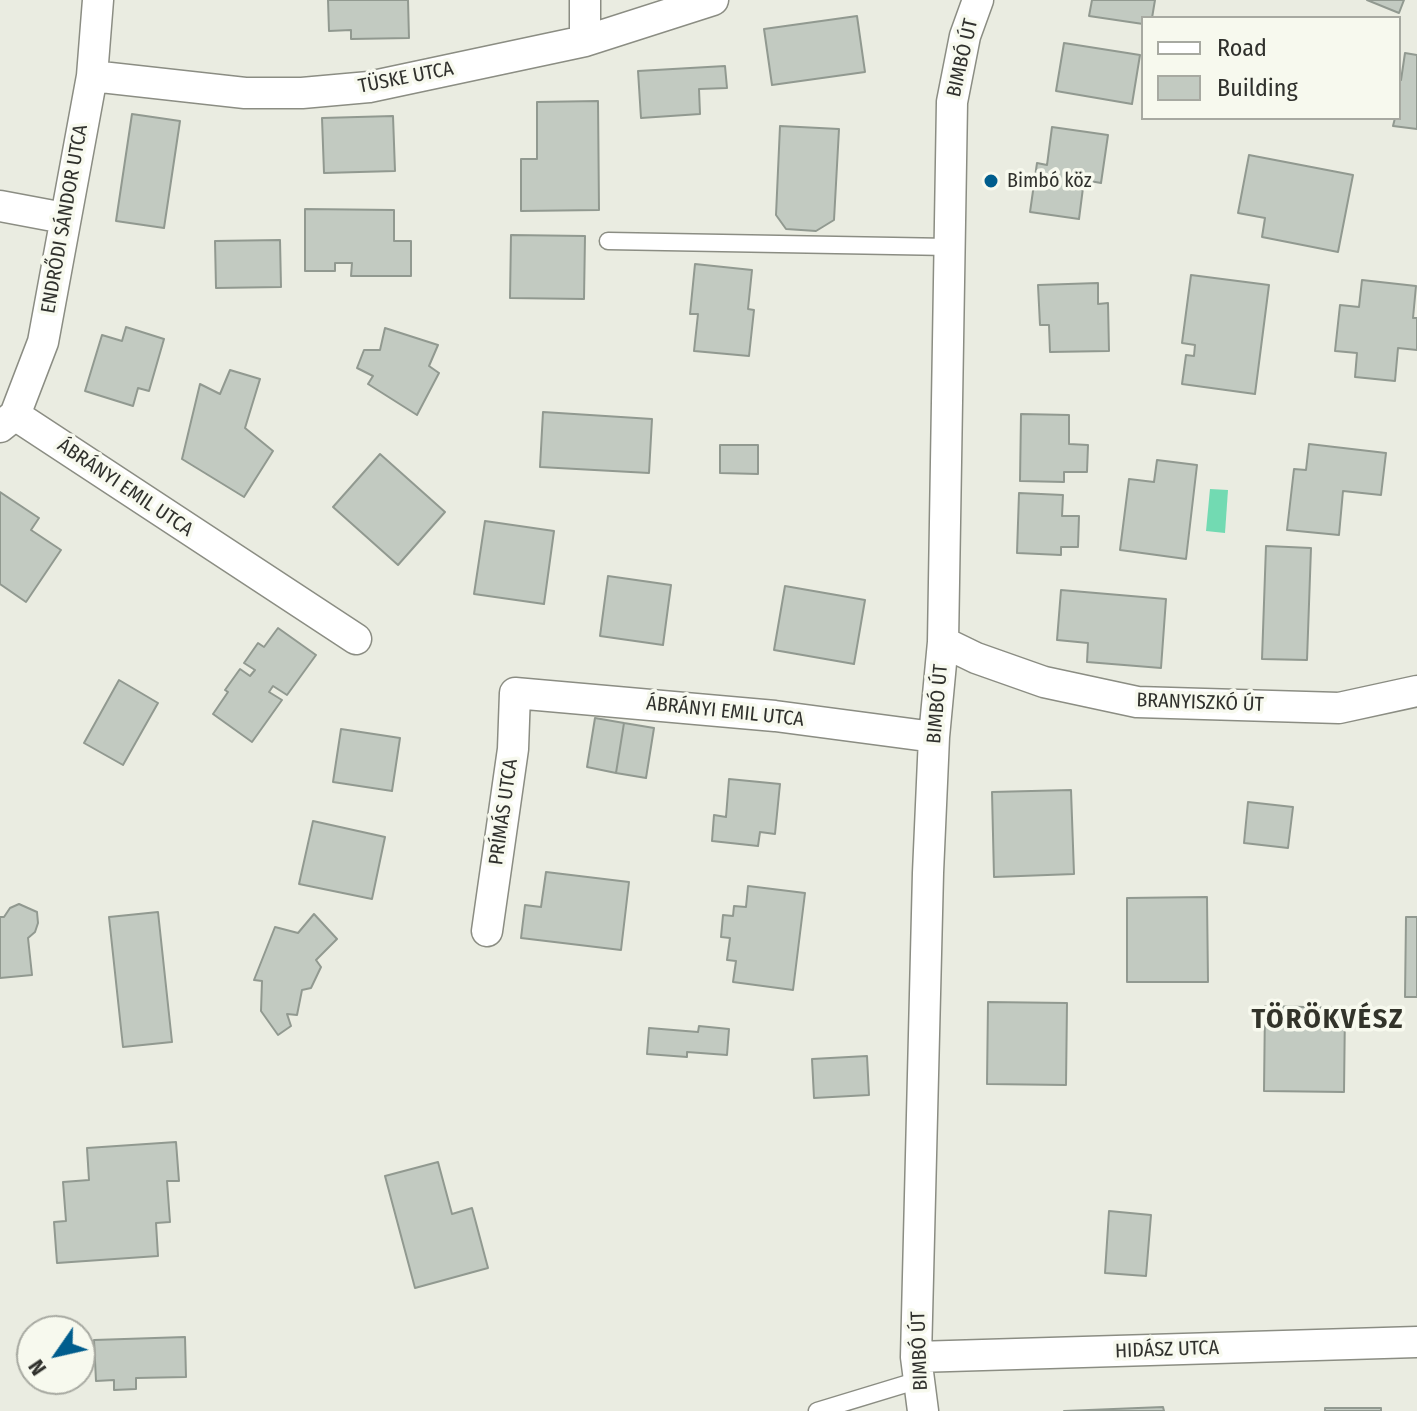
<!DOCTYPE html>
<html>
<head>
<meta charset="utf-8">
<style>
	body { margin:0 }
	#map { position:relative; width:1417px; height:1411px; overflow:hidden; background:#eaece1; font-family:"Fira Sans Condensed",sans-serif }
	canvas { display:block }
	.legend { position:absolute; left:1141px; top:16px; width:260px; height:104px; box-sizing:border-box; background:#f7f9ee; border:2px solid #a7a9a1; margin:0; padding:10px 14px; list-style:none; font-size:24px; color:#30312d }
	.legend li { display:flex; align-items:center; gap:16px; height:40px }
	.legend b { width:40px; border:2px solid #a7a9a1 }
	.north { position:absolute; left:16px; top:1315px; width:80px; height:80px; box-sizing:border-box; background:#f7f9ee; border:2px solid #a7a9a1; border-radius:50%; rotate:236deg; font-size:22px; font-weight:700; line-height:32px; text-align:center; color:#30312d }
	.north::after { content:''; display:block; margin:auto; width:28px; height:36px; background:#005d8d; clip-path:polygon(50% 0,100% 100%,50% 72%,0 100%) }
</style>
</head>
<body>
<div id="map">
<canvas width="1417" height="1411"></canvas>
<ul class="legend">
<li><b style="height:10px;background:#fff"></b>Road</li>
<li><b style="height:22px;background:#c2cac1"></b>Building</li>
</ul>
<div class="north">N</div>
</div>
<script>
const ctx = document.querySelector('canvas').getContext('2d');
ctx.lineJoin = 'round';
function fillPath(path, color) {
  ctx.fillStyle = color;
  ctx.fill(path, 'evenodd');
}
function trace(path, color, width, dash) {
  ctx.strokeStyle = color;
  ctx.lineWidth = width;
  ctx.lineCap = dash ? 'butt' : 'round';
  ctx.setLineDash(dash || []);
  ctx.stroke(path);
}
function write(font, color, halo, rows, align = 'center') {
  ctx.font = font + ' "Fira Sans Condensed",sans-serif';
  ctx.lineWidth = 7;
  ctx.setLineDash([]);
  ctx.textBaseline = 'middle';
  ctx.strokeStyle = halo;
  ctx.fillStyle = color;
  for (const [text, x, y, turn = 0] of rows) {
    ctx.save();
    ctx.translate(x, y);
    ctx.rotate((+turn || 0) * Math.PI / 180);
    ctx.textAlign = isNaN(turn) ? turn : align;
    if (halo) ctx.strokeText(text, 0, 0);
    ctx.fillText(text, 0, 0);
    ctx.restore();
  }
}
fillPath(new Path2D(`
	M1210,489l18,1 -3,43 -19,-2z`), '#72dab2');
const building = new Path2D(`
	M328,0h80l1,38 -58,1v-9l-22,1z
	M1092,0h63l-3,18h-9v6l-54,-8z
	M1367,0h37l-5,13z
	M857,16l8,56 -93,13 -8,-56z
	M1064,43l76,12 -8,49 -76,-13z
	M1405,53l12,2v74l-24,-3 2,-8h4v-39l2,1z
	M725,66l2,22 -28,1 1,25 -59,4 -3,-47z
	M598,101l1,109 -78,1v-52h16v-57z
	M132,114l48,7 -16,107 -48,-7z
	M393,116l2,55 -71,2 -2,-55z
	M780,126l59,3 -5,91 -18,11 -30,-2 -10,-14z
	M1052,127l56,8 -7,48 -17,-3 -5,39 -49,-7 7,-49 10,2z
	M1249,155l104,20 -15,77 -76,-15 3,-19 -27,-5z
	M305,209l89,1v31h17v35h-60l1,-13h-17v8h-30z
	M511,235l74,1 -1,63 -74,-1z
	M280,240l1,47 -65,1 -1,-47z
	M695,264l57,6 -4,39 6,1 -5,46 -55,-5 4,-37h-8z
	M1191,275l78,10 -14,109 -73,-10 4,-29 8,1 1,-11 -13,-2z
	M1362,280l54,6 -3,32h4v32l-19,-2 -3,33 -40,-4 2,-24 -22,-2 5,-46 19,2z
	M1098,283v21l10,-1 1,48 -59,1 -1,-27h-9l-2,-40z
	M126,327l38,12 -15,52 -11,-3 -5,18 -48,-15 17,-56 20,6z
	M385,328l53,17 -9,21 10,7 -22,42 -49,-31 5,-8 -16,-8 7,-18h16z
	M230,370l30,9 -15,49 28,23 -29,46 -62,-38 18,-75 20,10z
	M543,412l109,7 -3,54 -109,-6z
	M1021,414l48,1v29l19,1 -1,27h-23v10l-44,-1z
	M1309,444l77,9 -5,42 -38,-4 -4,44 -52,-5 7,-61 12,1z
	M720,445h38v29l-38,-1z
	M380,454l65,58 -47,53 -65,-58z
	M1157,460l40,5 -11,94 -66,-9 9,-71 25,3z
	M0,492l39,26 -8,12 30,20 -35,52 -26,-18z
	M1019,493l44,2 -1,21h17l-1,31h-17v8l-44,-2z
	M485,521l69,10 -10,73 -70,-10z
	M1266,546l45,2 -4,112 -45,-1z
	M608,576l63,9 -8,60 -63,-9z
	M785,586l80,14 -11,64 -80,-14z
	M1061,590l105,9 -5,69 -74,-6 1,-19 -31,-3z
	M278,628l38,27 -29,40 -14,-9 -4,6 13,8 -30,42 -39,-28 15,-22 -3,-2 15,-21 10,7 5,-6 -11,-7 14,-20 6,4z
	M119,680l39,23 -35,62 -39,-22z
	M595,718l29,5 -8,50 -29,-6z
	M624,723l30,5 -8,50 -30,-5z
	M341,729l59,9 -8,53 -59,-9z
	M729,779l51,5 -5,50 -15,-2 -2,14 -46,-5 2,-26 12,2z
	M1071,790l3,84 -80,3 -2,-85z
	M1248,802l45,5 -5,41 -44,-5z
	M313,821l72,16 -13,62 -73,-15z
	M546,872l83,10 -8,68 -100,-12 4,-33 16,2z
	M748,886l57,7 -12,97 -60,-8 3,-21 -9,-1 3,-22 -9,-1 2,-22 10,1 1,-10 12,1z
	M1207,897l1,85h-81v-84z
	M19,904l18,8 1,11 -3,9 -7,6 4,37 -32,3v-61h4l6,-9z
	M158,912l14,130 -49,5 -14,-130z
	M314,914l23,25 -21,21 5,7 -10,21 -9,2 -5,25 -10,-1 4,12 -13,9 -17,-24 1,-30 -8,-1 21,-53 23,6z
	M1406,917h11v80h-12z
	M988,1002l79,1 -1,82 -79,-1z
	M1265,1006l80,2 -1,84 -80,-1z
	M699,1026l30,3 -2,26 -40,-3v5l-40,-3 2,-26 49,4z
	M867,1056l2,39 -55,3 -2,-39z
	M176,1142l3,39h-12l3,41 -14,1 2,33 -101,7 -3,-41 12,-1 -3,-39 26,-2 -2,-32z
	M438,1162l14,52 20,-6 16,60 -73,20 -30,-112z
	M1109,1211l42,4 -5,61 -41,-3z
	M185,1337l1,40 -50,1v11l-22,1v-10l-18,1 -2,-41z
	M1163,1407l1,4h-100z
	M1325,1408h56v3h-56z`);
fillPath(building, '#c2cac1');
trace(building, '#919990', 2);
const lane = new Path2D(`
	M608,241l342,6
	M817,1411l102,-31`);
const street = new Path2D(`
	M585,0v41
	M92,76l153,17h57l67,-6 216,-46 128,-41
	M0,206l64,12
	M15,415l341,224
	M0,427l15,-12 28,-73 49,-266 6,-76
	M943,642l33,16 68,24 93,20 202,6 78,-17
	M487,931l26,-182 2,-56 260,23 159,21
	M916,1357l501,-15
	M923,1411l-7,-54 12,-484 6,-136 9,-95 9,-540 13,-66 13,-36`);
trace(lane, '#8b8d83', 19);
trace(street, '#8b8d83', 33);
trace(lane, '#fff', 16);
trace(street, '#fff', 30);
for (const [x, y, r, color] of [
	[991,181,8,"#005d8d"]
]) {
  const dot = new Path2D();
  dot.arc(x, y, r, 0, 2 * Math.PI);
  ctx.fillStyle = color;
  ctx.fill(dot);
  trace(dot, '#f7f9ee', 3);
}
write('20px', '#30312d', '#f7f9ee', [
	["BIMBÓ ÚT",963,58,-77],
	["TÜSKE UTCA",406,78,-11],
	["ENDRŐDI SÁNDOR UTCA",65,219,-80],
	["ÁBRÁNYI EMIL UTCA",125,488,34],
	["BRANYISZKÓ ÚT",1200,703,2],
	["BIMBÓ ÚT",938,704,-85],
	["ÁBRÁNYI EMIL UTCA",725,712,6],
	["PRÍMÁS UTCA",504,812,-82],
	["HIDÁSZ UTCA",1167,1350,-2],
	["BIMBÓ ÚT",920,1351,-92]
]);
write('20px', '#30312d', '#f7f9ee', [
	["Bimbó köz",1007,181]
], 'left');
ctx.letterSpacing = '2px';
write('bold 28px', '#32332a', '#f7f9ee', [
	["TÖRÖKVÉSZ",1328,1020]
]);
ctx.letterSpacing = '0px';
</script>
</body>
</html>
